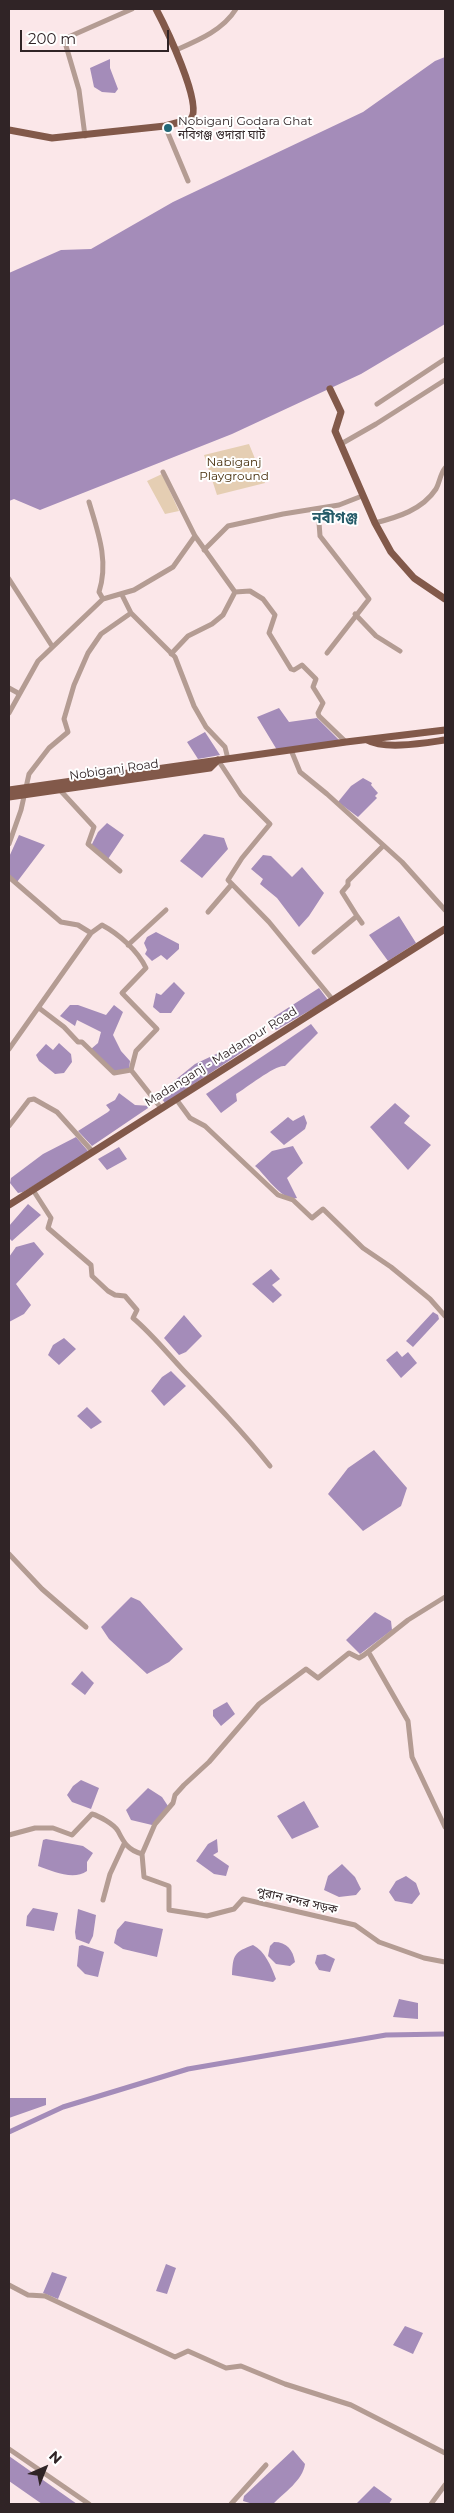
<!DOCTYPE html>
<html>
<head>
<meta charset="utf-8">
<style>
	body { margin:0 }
	#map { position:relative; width:454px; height:2513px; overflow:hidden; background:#fbe7e9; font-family:Montserrat,sans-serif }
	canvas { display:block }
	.frame { position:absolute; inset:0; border:10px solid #302426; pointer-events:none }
	.north { position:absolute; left:20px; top:2443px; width:50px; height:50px; -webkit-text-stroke:4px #fff; paint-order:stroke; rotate:44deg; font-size:14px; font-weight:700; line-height:20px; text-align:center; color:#302426 }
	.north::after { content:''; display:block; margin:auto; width:18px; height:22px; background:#302426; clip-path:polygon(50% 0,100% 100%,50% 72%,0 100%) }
	.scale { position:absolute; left:20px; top:30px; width:149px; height:22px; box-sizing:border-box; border:2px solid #302426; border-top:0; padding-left:6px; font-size:15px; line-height:18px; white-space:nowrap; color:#302426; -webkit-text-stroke:4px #fff; paint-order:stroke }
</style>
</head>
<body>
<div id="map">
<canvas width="454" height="2513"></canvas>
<div class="frame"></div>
<div class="north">N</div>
<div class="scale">200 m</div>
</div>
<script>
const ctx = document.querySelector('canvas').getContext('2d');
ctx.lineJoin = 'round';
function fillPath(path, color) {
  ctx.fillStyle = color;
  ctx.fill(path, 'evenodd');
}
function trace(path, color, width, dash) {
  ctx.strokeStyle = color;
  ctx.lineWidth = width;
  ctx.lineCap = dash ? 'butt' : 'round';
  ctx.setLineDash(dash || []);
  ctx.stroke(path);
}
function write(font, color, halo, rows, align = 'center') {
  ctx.font = font + ' Montserrat,"Noto Sans Bengali",sans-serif';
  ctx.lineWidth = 4;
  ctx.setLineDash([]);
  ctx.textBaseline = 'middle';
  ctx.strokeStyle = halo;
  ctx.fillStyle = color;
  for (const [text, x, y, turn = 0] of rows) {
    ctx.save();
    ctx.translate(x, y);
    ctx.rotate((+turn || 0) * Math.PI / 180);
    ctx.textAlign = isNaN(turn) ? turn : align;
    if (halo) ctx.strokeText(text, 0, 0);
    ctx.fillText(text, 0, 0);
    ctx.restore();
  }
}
fillPath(new Path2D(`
	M249,444l16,39 -48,12 -13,-40z
	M162,474l17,37 -14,3 -18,-33z`), '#e5ceb3');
fillPath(new Path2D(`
	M445,57v267l-84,50 -129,60 -192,76 -26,-11 -5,2v-228l52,-23 30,-1 82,-47 190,-90 72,-51z
	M110,59v9l8,21 -3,4 -13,-1 -8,-5 -4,-19z
	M279,708l10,14 28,-4 24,24 -64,8 -20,-33z
	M205,732l15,23 -22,4 -11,-17z
	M363,778l9,5 -1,2 7,8 -3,3 2,2 -19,19 -20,-15 13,-16z
	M107,823l17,12 -16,24 -17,-13 7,-14z
	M204,834l20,4 4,11 -26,29 -22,-17z
	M19,835l26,10 -28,37 -8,-6v-19z
	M263,855l8,1 21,21 10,-10 22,26 -15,23 -10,11 -22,-29 -17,-14 3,-5 -12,-10z
	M399,916l17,27 -28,18 -19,-26z
	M156,932l23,12v5l-12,11 -6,-5 -9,6 -7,-7 2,-4 -3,-7 3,-6z
	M174,982l11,11 -14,20h-11l-7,-6 3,-14 5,2z
	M319,988l9,12 -52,30 -10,-8z
	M70,1005h8l28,10 8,-10 9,7 -10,23 8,16 9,10 -1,8 -14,4 -24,-24 7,-6 3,-11 -24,-12 -2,6 -15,-10z
	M311,1024l7,9 -33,33c-9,-2 -39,22 -49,28l1,7 -16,12 -15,-19z
	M248,1039l5,6 -88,58 -7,-9 37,-30z
	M59,1043l12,11 1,8 -8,11 -9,1 -16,-13 -3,-6 10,-11 7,6z
	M119,1093l16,12 16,1 -59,40 -14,-15 30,-19 2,-2 -4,-5 9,-5z
	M395,1103l15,13 -6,7 27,22 -23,25 -38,-43z
	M304,1115l3,8 -2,6 -21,16 -14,-13 18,-15 5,4z
	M76,1137l12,14 -3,4 -62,37 -5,1 -8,-10 1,-5 32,-24z
	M293,1146l10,17 -16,15 10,20c-16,3 -31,-23 -42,-32l17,-15z
	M119,1147l8,12 -20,11 -9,-11z
	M28,1204l13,11 -29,26 -3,-3v-12z
	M34,1242l10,12 -28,30 15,21 -7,9 -15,8v-65l7,-10z
	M271,1269l9,10 -8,6 10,10 -9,8 -21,-19z
	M433,1312l5,3 1,4 -26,28 -7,-6z
	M184,1315l18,21 -16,16 -7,3 -15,-17z
	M64,1338l12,11 -17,16 -11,-10 5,-10z
	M397,1351l5,6 6,-5 9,11 -16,15 -15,-18z
	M171,1371l15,15 -22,20 -13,-15 11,-14z
	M87,1407l15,15 -11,7 -14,-13z
	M374,1450l33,38 -6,18 -38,25 -35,-37 20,-26z
	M131,1597l9,4 43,48 -14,13 -22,12 -38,-35 -8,-12z
	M375,1612l16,9 1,9 -32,24 -14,-14z
	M82,1671l12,12 -9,12 -14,-11z
	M227,1702l8,12 -14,12 -8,-10v-6z
	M81,1780l18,8 -8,21 -19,-7 -5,-7 6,-9z
	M148,1788l14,9 6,9 -16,19 -21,-5 -5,-10z
	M304,1801l15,26 -27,12 -15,-23z
	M46,1839l37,7 10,7 -6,9v9c-14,10 -34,0 -49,-5l5,-26z
	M217,1839l1,13 -5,3 16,11 -3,10 -12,-2 -18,-13 12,-17z
	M342,1864l13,13 6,12 -5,6 -17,2 -15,-7 4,-14z
	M406,1876l10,7 4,11 -8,10 -17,-3 -6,-9 7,-11z
	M33,1908l25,5 -4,18 -28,-5 1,-10z
	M78,1909l18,6 -3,21 -4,8 -13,-5 -1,-7z
	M125,1921l38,8 -6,28 -34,-8 -9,-6 3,-13z
	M274,1942c13,0 19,8 21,20l-5,4 -14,-2 -8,-8 2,-10z
	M82,1945l22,7 -6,25 -13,-3 -8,-8 2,-20z
	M253,1945c12,6 18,21 23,34l-3,3 -41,-7c1,-20 2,-23 21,-30z
	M325,1954l10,5 -5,13 -11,-2 -4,-7 2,-8z
	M399,1999l19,4v16l-25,-2z
	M9,2098h37v7l-37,13z
	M166,2264l10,4 -9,26 -11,-3z
	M52,2272l15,5 -9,22 -15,-6z
	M405,2326l18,7 -10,21 -20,-9z
	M293,2450l12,14c-2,16 -21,29 -32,40h-20l-10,-3 1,-5z
	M9,2456l68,48h-35l-33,-23z
	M374,2486l18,13 -3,5h-33z`), '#a48cb9');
trace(new Path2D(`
	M9,2132l54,-25 125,-38 198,-34 59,-1`), '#a48cb9', 5);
trace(new Path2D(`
	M176,50c23,-10 47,-20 60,-41
	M165,126l23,55
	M85,136l-6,-46 -15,-51 68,-30
	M377,404l68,-45
	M341,444l35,-20 69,-44
	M163,472l32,64 40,56 15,-1 13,8 12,16 -6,18 22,36 3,1 8,-5 14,14 -3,8 10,16 -5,10 1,3 27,26
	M318,509l2,27 49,63 -42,54
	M375,523c23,-6 47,-13 61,-34 4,-7 4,-15 9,-21
	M204,550l24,-24 55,-12 56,-9 23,-9
	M9,579l43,67
	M122,595l9,18 44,44 19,49 12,21 19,20 3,12
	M103,599l31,-9 39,-23 22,-31
	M355,614l21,22 24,15
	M171,654l17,-18 24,-12 11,-9 12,-23
	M9,688l9,5
	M9,713l29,-52 65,-62 -4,-7c10,-31 -1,-60 -10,-90
	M291,750l9,22 27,22 75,68 43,48
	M218,760l23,35 29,29 -28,34 -14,22 41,42 64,78
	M59,789l35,38 -6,17 32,27
	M9,844l12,-34 8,-36 20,-26 19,-16 -4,-13 10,-34 14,-32 13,-19 30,-21
	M9,877l52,45 17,3 13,8 11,-8c17,9 36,26 44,43l-24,25 35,36 -21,22 -5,19 30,38
	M208,912l24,-28
	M357,916l5,7
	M128,945l38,-35
	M314,952l43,-36 -15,-24 6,-7v-4l35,-35
	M39,1008l25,19 14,15h4l32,31 17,-3
	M9,1049l82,-116
	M176,1099l14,19 15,8 73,69 15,5 19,18 11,-9 40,39 28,19 39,32 15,17
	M9,1126l20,-26 5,-1 23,13 36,40
	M33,1190l18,28 -3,10 43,37 1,11 16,15 7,4 10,1 12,14 -4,8c19,16 34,35 51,53 30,31 59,61 86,95
	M9,1554l33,35 44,38
	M369,1653l39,68 4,36 33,70
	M9,1835l26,-7h18l19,7 20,-21c7,2 22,10 26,17 6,12 10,19 24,23l2,23 25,9v24l38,6 27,-7 9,-10 112,26 24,17 45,16 21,4
	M142,1854l13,-30 18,-21 2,-8 9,-10 25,-23 50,-58 47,-35 12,9 31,-25 10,5 5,-3 44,-35 37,-23
	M103,1900l7,-26 14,-30
	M9,2285l19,10 17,1 130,61 13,-6 38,17 15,-2 44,18 66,21 94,48
	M9,2449l80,55
	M231,2504l35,-39
	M431,2504l14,-19`), '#b49c93', 5);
trace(new Path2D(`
	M9,130l43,8 113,-12 26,-7c12,-15 -26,-93 -35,-110
	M330,389l11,23 -6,19 40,92 16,29 23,26 31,21
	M367,740c18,10 57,3 78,0
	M9,790l337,-48 99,-12
	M9,797l201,-29 8,-8
	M9,1205l436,-276`), '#82594a', 7);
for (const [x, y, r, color] of [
	[168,128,5,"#226878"]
]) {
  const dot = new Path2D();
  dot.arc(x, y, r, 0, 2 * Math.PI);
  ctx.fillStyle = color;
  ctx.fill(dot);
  trace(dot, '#fff', 2);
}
write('12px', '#302426', '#fff', [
	["Nobiganj Godara Ghat",178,121],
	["নবিগঞ্জ গুদারা ঘাট",178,135]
], 'left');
write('12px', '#462e0b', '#fff', [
	["Nabiganj",234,462],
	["Playground",234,476]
]);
write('12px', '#302426', '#fff', [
	["Nobiganj Road",114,770,-8],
	["Madanganj - Madanpur Road",221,1057,-32],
	["পুরান বন্দর সড়ক",297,1901,13]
]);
write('bold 15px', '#255b68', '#fff', [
	["নবীগঞ্জ",335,519]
]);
</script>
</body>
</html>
